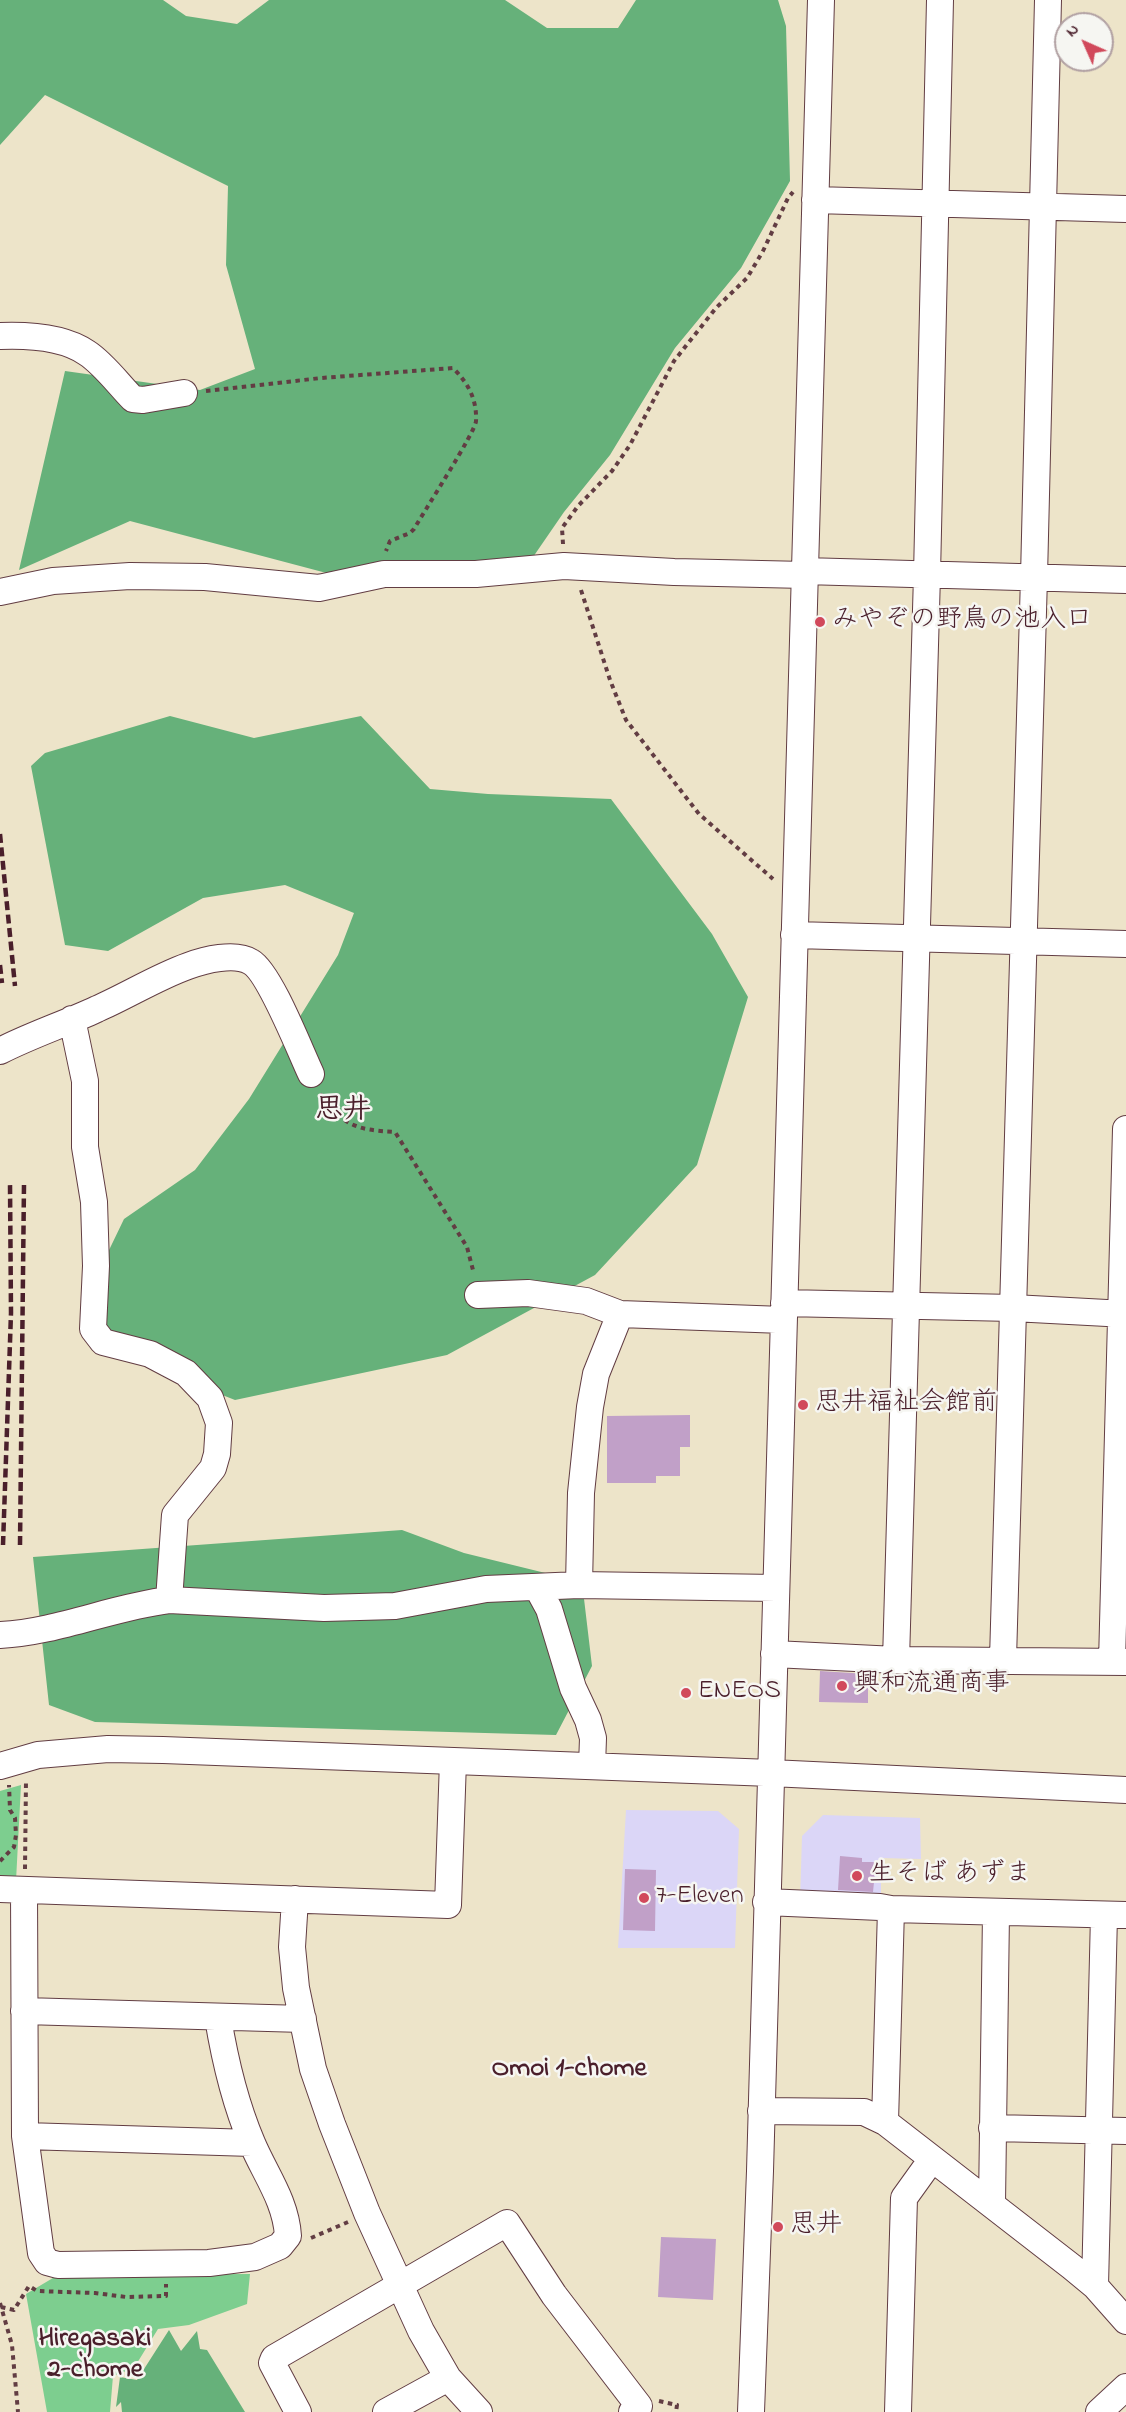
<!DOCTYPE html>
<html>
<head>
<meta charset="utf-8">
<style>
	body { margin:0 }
	#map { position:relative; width:1126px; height:2412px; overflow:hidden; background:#ede4c9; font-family:"Indie Flower",sans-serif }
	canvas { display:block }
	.north { position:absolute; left:1054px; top:12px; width:60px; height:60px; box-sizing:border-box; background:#f6f6f2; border:2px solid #b1a0a2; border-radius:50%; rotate:315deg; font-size:16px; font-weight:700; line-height:24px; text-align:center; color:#4a1f2b }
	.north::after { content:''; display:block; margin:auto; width:21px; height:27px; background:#d1495b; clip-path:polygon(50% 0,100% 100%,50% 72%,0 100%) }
</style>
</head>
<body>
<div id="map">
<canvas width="1126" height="2412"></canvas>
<div class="north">N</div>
</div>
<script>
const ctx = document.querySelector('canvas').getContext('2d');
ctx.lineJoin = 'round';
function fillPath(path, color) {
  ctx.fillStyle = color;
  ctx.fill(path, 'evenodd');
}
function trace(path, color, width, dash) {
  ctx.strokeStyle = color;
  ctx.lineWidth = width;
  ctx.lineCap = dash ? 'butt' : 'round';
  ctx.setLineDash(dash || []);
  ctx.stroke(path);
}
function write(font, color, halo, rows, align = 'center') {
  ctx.font = font + ' "Indie Flower","Klee One",sans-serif';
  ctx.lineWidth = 5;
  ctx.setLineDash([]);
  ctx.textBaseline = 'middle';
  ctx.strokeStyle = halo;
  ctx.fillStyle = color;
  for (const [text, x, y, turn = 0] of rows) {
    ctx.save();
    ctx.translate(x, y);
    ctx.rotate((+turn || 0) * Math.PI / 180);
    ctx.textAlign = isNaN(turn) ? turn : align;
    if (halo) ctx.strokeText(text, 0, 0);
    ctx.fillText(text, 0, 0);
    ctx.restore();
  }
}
fillPath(new Path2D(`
	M626,1810l92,1 21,18 -4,119h-117z
	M823,1815l97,3 1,41 -40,-1v45l-81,-2 2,-65z`), '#dbd6f7');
fillPath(new Path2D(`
	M21,1785l-5,96h-16v-90z
	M250,2274l-3,30 -58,21 -31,4 -24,39 -21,8 -3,36h-63l-21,-118 32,-19z`), '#7dce8f');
fillPath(new Path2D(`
	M0,0h163l23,16 51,8 32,-24h236l42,28h71l18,-28h142l8,26 4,155 -49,87 -66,80 -65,107 -46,57 -33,48 -197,15 -204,-54 -111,49 46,-199 135,19 55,-21 -29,-104 2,-79 -183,-91 -45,50z
	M170,716l84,22 107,-22 69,73 58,5 123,5 101,135 36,63 -51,168 -102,110 -148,80 -212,45 -94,-37 -57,-61 40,-83 71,-49 54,-71 89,-144 16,-42 -69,-28 -82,13 -95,53 -43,-6 -34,-179 14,-13z
	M402,1530l62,23 118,29 10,84 -36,69 -461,-13 -46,-17 -16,-148z
	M169,2330l12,21 16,-20 3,18 7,1 38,62h-123l-1,-10 -5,5 4,-30 17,3z`), '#66b17a');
fillPath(new Path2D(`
	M690,1415v32h-10v29h-24v7h-49v-67z
	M820,1671l48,3v29l-49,-1z
	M840,1856l22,2v4h14l-3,30 -35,-2z
	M625,1869l31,1 -1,61 -32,-1z
	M661,2237l55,2 -3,61 -55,-3z`), '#c1a0c8');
const minor = new Path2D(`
	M815,200l311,9
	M0,336c27,-1 64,1 87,17 17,11 32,32 46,46l10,1 41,-7
	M804,571l322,9
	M0,592l53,-11 77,-5 75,1 114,11 65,-14h92l88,-8 110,6 131,3
	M794,935l332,9
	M72,1019l13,62v66l9,55 2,64 -3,63 10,13 47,12 36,19 24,25 9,25 -2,31 -4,14 -38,47 -6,85
	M0,1051c31,-16 65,-27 97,-42 30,-13 60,-32 91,-43 16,-6 47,-14 63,-4 19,11 49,89 60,112
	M478,1295l50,-2 58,8 34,13
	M784,1303l229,5 113,6
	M579,1585l2,-92 9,-86 6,-33 24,-60 163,6
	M537,1587l12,22 24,79 15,32 5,18 -1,28
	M0,1635c58,-3 112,-28 169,-35l155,8 71,-2 91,-17 93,-4 197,3
	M774,1654l122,6 230,2
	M1003,1659l31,-1082 14,-577
	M896,1660l31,-1085 13,-575
	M1112,1662l14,-533
	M0,1766l38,-11 70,-6 55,1 608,23 355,17
	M0,1889l448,16 5,-144
	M24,1890l1,246 16,117 6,9 11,3 151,-2 46,-6 25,-11 8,-10c-2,-35 -23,-62 -36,-93 -17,-40 -27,-82 -34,-125
	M295,1899l-3,48 4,41 17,81 19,55 35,89 54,118 27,47 31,34
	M766,1902l114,5 11,2 235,6
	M24,2011l279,8
	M761,2111l103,1 21,10 187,145 23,19 31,35
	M885,2122l6,-213
	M992,2128l134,3
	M25,2136l227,7
	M992,2203l4,-290
	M1095,2286l9,-371
	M298,2412l-26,-49 2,-5 233,-135 47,72 85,111 -7,6
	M386,2412l62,-34
	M751,2412l9,-241 61,-2171
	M898,2412l6,-214 28,-39
	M1099,2412l27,-25`);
trace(minor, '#623d43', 28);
trace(new Path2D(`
	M206,391l115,-13 132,-10c15,15 24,31 23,53 0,10 -53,92 -62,108l-4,4 -20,8 -4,10
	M563,544l-1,-16 16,-22 34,-35 18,-26 44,-84 42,-53 31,-30 16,-27 25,-53 5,-6
	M581,590l29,90 16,40 73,94 74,65
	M320,1094c23,32 37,36 75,38l72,115 7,27
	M0,1861l14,-14 2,-12 -1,-17 -5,-8 -1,-25
	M25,1869l1,-89
	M311,2238l37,-16
	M0,2303l12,42 6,67
	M1,2307l13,3 15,-24 8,5 58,2 31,4 40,-1v-12
	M659,2401l18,4 -1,7`), '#623d43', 4, [4.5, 4.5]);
trace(minor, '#fff', 26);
trace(new Path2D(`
	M0,834l15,152
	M0,965l2,18
	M3,1545l8,-232 -1,-129
	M20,1545l4,-361`), '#4a1f2b', 4.5, [9, 4.5]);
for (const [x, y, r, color] of [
	[820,622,6,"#d1495b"],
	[803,1405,6,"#d1495b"],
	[842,1686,6,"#d1495b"],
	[686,1693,6,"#d1495b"],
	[857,1876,6,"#d1495b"],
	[644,1898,6,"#d1495b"],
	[778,2227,6,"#d1495b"]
]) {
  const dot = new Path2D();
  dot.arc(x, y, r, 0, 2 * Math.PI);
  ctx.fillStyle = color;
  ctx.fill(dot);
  trace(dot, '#f6f6f2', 2);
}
write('26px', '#4a1f2b', '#f6f6f2', [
	["みやぞの野鳥の池入口",832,622],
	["思井福祉会館前",815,1405],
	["興和流通商事",854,1686],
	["ENEOS",698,1693],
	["生そば あずま",869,1876],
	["7-Eleven",656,1898],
	["思井",790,2227]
], 'left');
write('bold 27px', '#4a1f2b', '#f6f6f2', [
	["Omoi 1-chome",569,2071],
	["Hiregasaki",95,2341],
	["2-chome",95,2372]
]);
write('bold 28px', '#4a1f2b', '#f6f6f2', [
	["思井",343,1112]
]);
</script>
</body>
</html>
